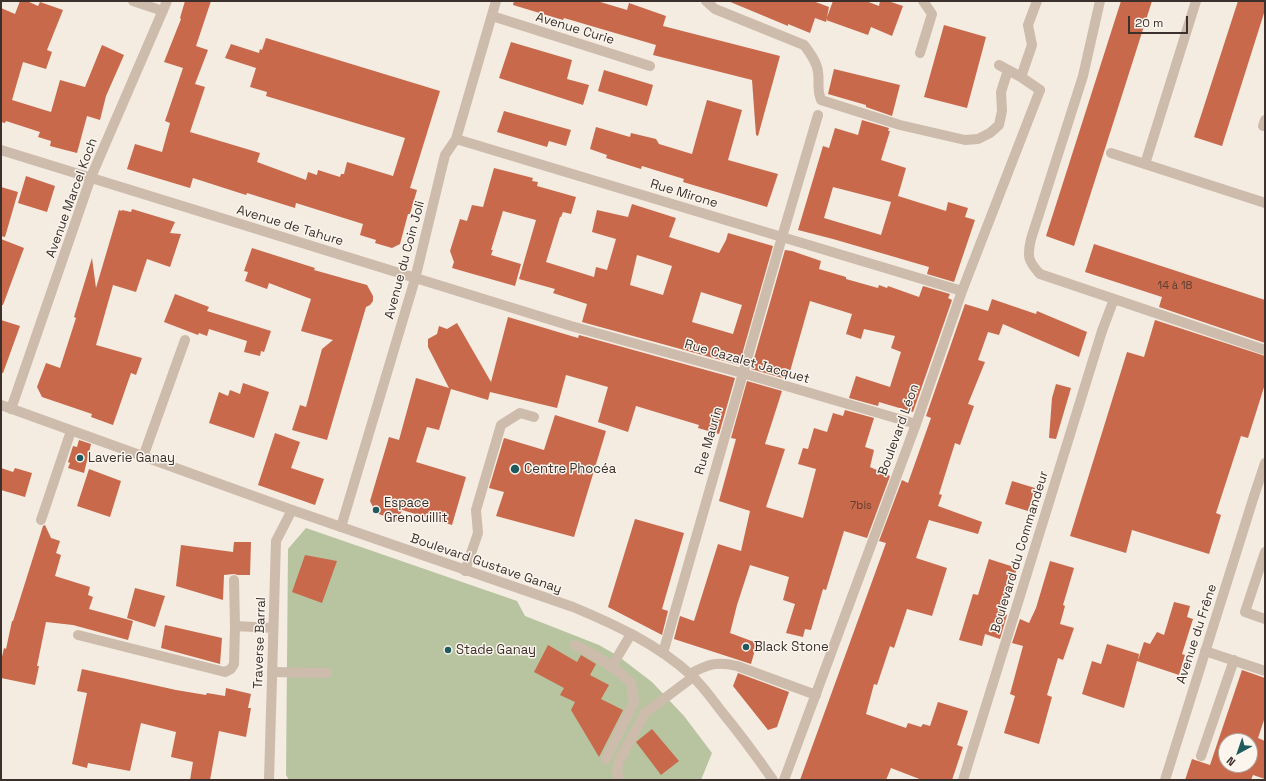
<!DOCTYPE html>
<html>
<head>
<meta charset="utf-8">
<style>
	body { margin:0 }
	#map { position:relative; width:1266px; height:781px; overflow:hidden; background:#f4ebe1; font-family:"Space Grotesk",sans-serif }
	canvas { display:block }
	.frame { position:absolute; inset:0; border:2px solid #3b302b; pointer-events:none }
	.north { position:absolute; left:1218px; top:733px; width:40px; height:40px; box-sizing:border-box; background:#fbf5ee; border:1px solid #aea6a0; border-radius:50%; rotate:220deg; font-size:11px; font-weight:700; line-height:16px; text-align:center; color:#3b302b }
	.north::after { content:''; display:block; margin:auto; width:14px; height:18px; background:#1f5a5e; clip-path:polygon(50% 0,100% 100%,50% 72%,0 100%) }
	.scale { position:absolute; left:1128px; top:16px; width:60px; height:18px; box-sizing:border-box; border:2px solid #3b302b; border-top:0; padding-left:5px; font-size:12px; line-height:14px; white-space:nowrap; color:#3b302b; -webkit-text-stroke:3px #fbf5ee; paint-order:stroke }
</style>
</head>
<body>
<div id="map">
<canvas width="1266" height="781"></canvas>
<div class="frame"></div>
<div class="north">N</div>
<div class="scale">20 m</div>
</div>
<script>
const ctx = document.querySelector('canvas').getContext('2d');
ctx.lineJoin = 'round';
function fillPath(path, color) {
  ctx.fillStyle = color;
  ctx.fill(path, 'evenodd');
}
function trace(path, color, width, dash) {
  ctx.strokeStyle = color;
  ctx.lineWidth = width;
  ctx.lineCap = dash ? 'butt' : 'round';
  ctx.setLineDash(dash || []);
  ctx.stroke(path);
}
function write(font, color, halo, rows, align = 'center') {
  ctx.font = font + ' "Space Grotesk",sans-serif';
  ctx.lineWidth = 3;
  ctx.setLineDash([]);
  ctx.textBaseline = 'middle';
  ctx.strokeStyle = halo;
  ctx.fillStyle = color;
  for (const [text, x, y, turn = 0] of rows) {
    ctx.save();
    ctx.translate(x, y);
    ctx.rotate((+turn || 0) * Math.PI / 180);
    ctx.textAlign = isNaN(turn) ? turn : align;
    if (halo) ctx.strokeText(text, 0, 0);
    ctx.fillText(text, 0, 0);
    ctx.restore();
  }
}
fillPath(new Path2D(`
	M306,528l211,73 8,15 74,29 19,11 34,26 32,34 28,37 -11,27h-412l-3,-5 2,-226z`), '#b8c4a0');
fillPath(new Path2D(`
	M20,1h7l11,5 2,-4 23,8 -16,40 5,2 -6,17 -23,-7 -11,38 39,12 9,-32 25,7 17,-42 22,10 -18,41 -6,24 -13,-4 -10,37 -27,-7 1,-5 -13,-4 2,-5 -34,-11 -1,2 -4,-1v-114l14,6z
	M185,1h26l-15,45 12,4 -13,34 10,3 -15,45 70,21 -3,9 49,18 2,-8 9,3 1,-5 22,7 1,-3h3l3,-12 46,14 12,-38 -139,-42 1,-4 -17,-5 6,-19 -31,-10 6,-14 28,9 1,-4 2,1 4,-12 174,53 -30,97 7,2 -7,24h-2l-8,30 -8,4 -17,-5 1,-3 -16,-5 3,-11 -67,-21 -1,5 -48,-15 -1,2 -53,-17 -3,10 -63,-19 8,-25 27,8 8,-29 -5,-2 18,-53 -19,-6 17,-43 -1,-1z
	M514,1h83l30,9 2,-7 37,13 -3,10 117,30 -22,80 -2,-1 -4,-55 -99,-25 3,-10 -92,-27 -1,2 -50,-15z
	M728,1h85l16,6 -3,15 -11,-4 -5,15 -22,-9v2z
	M833,1h33l13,5 1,-5h8l15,5 -11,30 -21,-9 -3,8 -42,-15z
	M1121,1h31l-78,245 -28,-10z
	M1238,1h27v9l-43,136 -28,-9z
	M944,25l42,12 -19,71 -43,-11z
	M511,42l61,18 -5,19 22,6 -6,20 -84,-27z
	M834,69l66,16 -8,31 -26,-9v-2l-38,-11z
	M604,70l49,15 -6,21 -49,-15z
	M707,100l35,10 -14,50 50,14 -11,33 -84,-25 1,-3 -42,-13 -1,3 -35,-11 1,-3 -17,-6 6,-22 34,10 1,-4 25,6 3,5 33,10z
	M504,111l67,19 -5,16 -17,-5 -2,6 -50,-15z
	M862,120l27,8 -1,3h2l-9,29 25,8 -8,28 48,15 2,-9 20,6 -3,9 10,3 -21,62 -27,-8 2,-7 -96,-28 -35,-9 25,-84 6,2 6,-20 23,7zM833,187l58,15 -10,33 -57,-17z
	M494,168l39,10 -1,3 6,1 -1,4 39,11 -5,17 -8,-2 -2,5h-1l-14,45 48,15 2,-10 11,3 9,-31 -24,-7 5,-22 31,7 4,-13 44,14 -7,19 50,16 7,-13 2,-7 45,13 -34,119 -157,-43 5,-18 -34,-11 2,-4 -36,-10 17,-59 -33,-9 -12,39h2l-2,5 30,9 -6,22 -63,-18 2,-6 -4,-11 10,-32 7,2 5,-16 11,2zM637,255l35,11 -9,29 -33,-10zM701,292l41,13 -9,29 -41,-12z
	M26,176l29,10 -8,26 -29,-9z
	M1,187l17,5 -13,45 -4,-1z
	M132,209l43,13 -5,11 11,1 -11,33 -23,-8 -11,33 -23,-7 -17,60 46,13 -6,17 -5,-2 -18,52 -22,-8 1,-3 -50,-17 -5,-10 9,-24 14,5 16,-50 -2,-1 18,-59 4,30 23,-78 3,1v-1l9,2z
	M1,239l23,9 -21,57h-2z
	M1094,244l171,56v43l-106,-36 3,-10 -77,-25z
	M252,248l63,20 -1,2 53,15 6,11v5l-3,4 -4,2 -39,133 -35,-10 8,-25 6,2 16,-58 11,-9 -32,-9 10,-32 -42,-16 -2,6 -22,-8 3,-9 -4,-1z
	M785,250l7,1 29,10 -2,8 27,8v2l32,9 1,-3 8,3 1,-2 31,11 4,-11 27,8 -2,4 4,2 -39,112 -34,-10 -1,4 -29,-8 7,-22 34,11 11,-35 -10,-4 4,-12 -31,-7 -3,10 -15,-5 6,-20 -42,-13 -21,74h-2l-1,4 -35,-10z
	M175,294l34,13 -2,4 64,20 -7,21 -3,-1 -1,5 -16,-4 3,-11 -38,-12 -2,7 -8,-3 -1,2 -34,-13z
	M992,299l44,15 1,-3 50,21 -8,25 -76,-33 -4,11 -11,-3 -10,28 7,2 -17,42 6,2 -14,39 -5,-2 -16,51 3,1 -4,11 44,16 -4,12 -49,-14 -13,38 31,10 -15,48 -25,-7 -13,39 -4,-2 -13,39 -3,-1 -8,30 40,14 2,-5 13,4 2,-3 7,2 8,-24 30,9 -11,34 6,2 -11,33h-30l-31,-12 -5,12h-86l86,-237 -7,-2 23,-61 6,3 23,-65 -5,-2 39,-112 23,7z
	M508,317l70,21 1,-3 156,43 -16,56 -21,-6 1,-3 -63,-19 -8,26 -30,-10 10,-35 -42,-12 -9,33 -67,-16 -2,8 -37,-11 -12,41 -12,-3 -11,35 50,15 -14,48 -50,-15 -4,11 -22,-8 -6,-12 19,-64 10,3 17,-62 33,10 -21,-41v-8l9,-5 2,-8 8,3 10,-6 34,59z
	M1,320l19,6 -17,47h-2z
	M1155,320l110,36v28l-17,54 -7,-2 -25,77 5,2 -12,39 -77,-24 -6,23 -56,-17 57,-184 17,5z
	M747,381l35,10 -17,53 20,5 -19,58 37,11 13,-49 -18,-5 5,-16 5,1 6,-21 13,4 6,-19 10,3 2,-6 29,8 -9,29 9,3 -4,17 20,9 -23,62 -23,-7 -18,59 -3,-1 -12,41 -6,-1 -2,8 -17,-4 9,-29 -12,-4 6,-23 -39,-12 -13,40 -7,28 27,10 -6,21 -77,-25 6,-23 14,5 24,-77 23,7 9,-40 -31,-10 17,-62 -5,-1z
	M243,383l26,9 -15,46 -45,-15 10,-31 9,4 2,-6 10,4z
	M1056,384l15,4 -15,51 -7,-1 3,-40z
	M555,415l51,16 -32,106 -78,-21 8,-24 -15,-4 15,-50 40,12z
	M275,433l25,9 -9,26 33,11 -9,26 -57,-20z
	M79,440l12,4 -7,29 -16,-5 2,-5 -2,-1 5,-16 4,1z
	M1,468l12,4 2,-4 17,5 -7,24 -24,-7z
	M89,469l32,12 -11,36 -33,-11z
	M1012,481l23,7 -7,23 -23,-7z
	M635,519l49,14 -22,76 6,2 -6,24 -54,-28z
	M45,525l6,13 9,3 -4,12 5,2 -6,21 35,11 -2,8 5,2 -4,12 44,12 -5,19 -55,-15 -27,-3 -9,44h2l-4,19 -34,-7v-17l3,-13 2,1 6,-28h1l30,-95z
	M234,542h17l-1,33h-12l-4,-1 -10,1 -1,25 -47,-14 5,-41 52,7z
	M305,555l32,6 -15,42 -30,-11z
	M989,559l28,9 -15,46 5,1 -7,24 -15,-5 -3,12 -23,-6 14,-46 5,1z
	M1050,561l24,7 -11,37 2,1 -5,18 14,4 -11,32 -5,-2 -11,37 5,2 -13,47 -35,-11 11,-37 -5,-2 13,-48 -11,-3 8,-24 9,4 7,-15z
	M135,588l30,8 -10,31 -28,-9z
	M1174,602l16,4 -3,11 6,2 -11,35 3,1 -6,20 -42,-14 -13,47 -42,-14 10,-33 9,3 6,-20 32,10 -1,6 6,-18 6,2 7,-12 7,3z
	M165,625l57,13 -2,26 -59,-16z
	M548,645l29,17 4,-7 15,9 -6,11 19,10 -8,14 22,11 -24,47 -28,-47 4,-8 -15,-7 4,-7 -30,-16z
	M82,669l94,21 30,5 1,-2 18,3 1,-8 25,6 -3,14h3l-5,29 -27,-6 -9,49h-20l3,-18 -22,-5 5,-25 -35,-9 -11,48 -42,-8 -1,5 -15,-4 15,-71 -10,-2z
	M1242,670l23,8v39l-7,21 7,3v38l-12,-4 -2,5h-66l7,-21 18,6zM1226,741h24v24h-24z
	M738,673l51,19 -12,35 -9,3 -35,-44z
	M652,729l27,32 -18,14 -25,-33z`), '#c8694b');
trace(new Path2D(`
	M706,1l9,8 89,36c6,8 13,17 14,27 2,13 -2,15 3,28l79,25 65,15 13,-1 12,-6 9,-8 3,-14 -1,-19 7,-22
	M1100,1l-17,75 -52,163c-4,18 -3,22 9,35l225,76
	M920,53l12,-39 -9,-13
	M999,65l22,12 19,13
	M1021,77l11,-32 -4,-20 9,-24
	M1265,120l-2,6h2
	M1111,153l154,50
	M1145,164l51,-163
	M1102,331l12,-32
	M143,457l42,-117
	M1261,475l4,-12
	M1254,496l7,-21 4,1
	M41,520l30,-89
	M1265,552l-20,60 20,7
	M465,571l13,-38 -2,-23 25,-85 19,-12 14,4
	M575,645c24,12 36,20 56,38l3,19 -28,57
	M1205,651l60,20
	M612,666l19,-32
	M272,672l55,1
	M690,674c18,-10 27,-13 47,-8l79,29
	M1201,756l33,-96
	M619,780l-2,-9 2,-10 26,-48 48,-36`), '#cdbbac', 10);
trace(new Path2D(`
	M133,1l30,10
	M492,16l158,50
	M456,139l326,98 36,-122
	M1,150l570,176 171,47 174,51
	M11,409l80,-232 76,-176
	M341,527l74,-248 30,-124 11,-16 40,-138
	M234,580l1,46
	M78,635l147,37 6,-3 3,-5 1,-38 38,2
	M663,653l119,-416 180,54
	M269,780l7,-239 16,-31
	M784,780l132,-356 46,-133 78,-201
	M963,780l139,-449
	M1165,780l89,-284`), '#cdbbac', 10);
trace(new Path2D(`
	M1,405l291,105 281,97c41,17 84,37 118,68 12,11 21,24 31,37 18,22 35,45 51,68`), '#cdbbac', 10);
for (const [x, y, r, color] of [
	[80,458,4,"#1f5a5e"],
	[515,469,5,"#1f5a5e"],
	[376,510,4,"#1f5a5e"],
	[746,647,4,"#1f5a5e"],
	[448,650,4,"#1f5a5e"]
]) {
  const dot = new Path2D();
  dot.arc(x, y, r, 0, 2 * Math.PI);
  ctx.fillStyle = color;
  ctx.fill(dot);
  trace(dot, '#fbf5ee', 1.5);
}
write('11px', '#5e3e33', null, [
	["14 à 18",1175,286],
	["7bis",861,506]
]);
write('13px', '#3b302b', '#fbf5ee', [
	["Avenue Curie",575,29,17],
	["Rue Mirone",684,194,17],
	["Avenue Marcel Koch",72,198,-70],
	["Avenue de Tahure",290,226,17],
	["Avenue du Coin Joli",405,260,-75],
	["Rue Cazalet Jacquet",747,362,16],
	["Boulevard Léon",899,430,-70],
	["Rue Maurin",709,441,-74],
	["Boulevard du Commandeur",1020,552,-73],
	["Boulevard Gustave Ganay",486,564,19],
	["Avenue du Frêne",1197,634,-72],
	["Traverse Barral",260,643,-88]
]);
write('13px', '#3b302b', '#fbf5ee', [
	["Laverie Ganay",88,458],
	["Centre Phocéa",524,469],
	["Espace",384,503],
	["Grenouillit",384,518],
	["Black Stone",754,647],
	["Stade Ganay",456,650]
], 'left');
</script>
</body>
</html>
